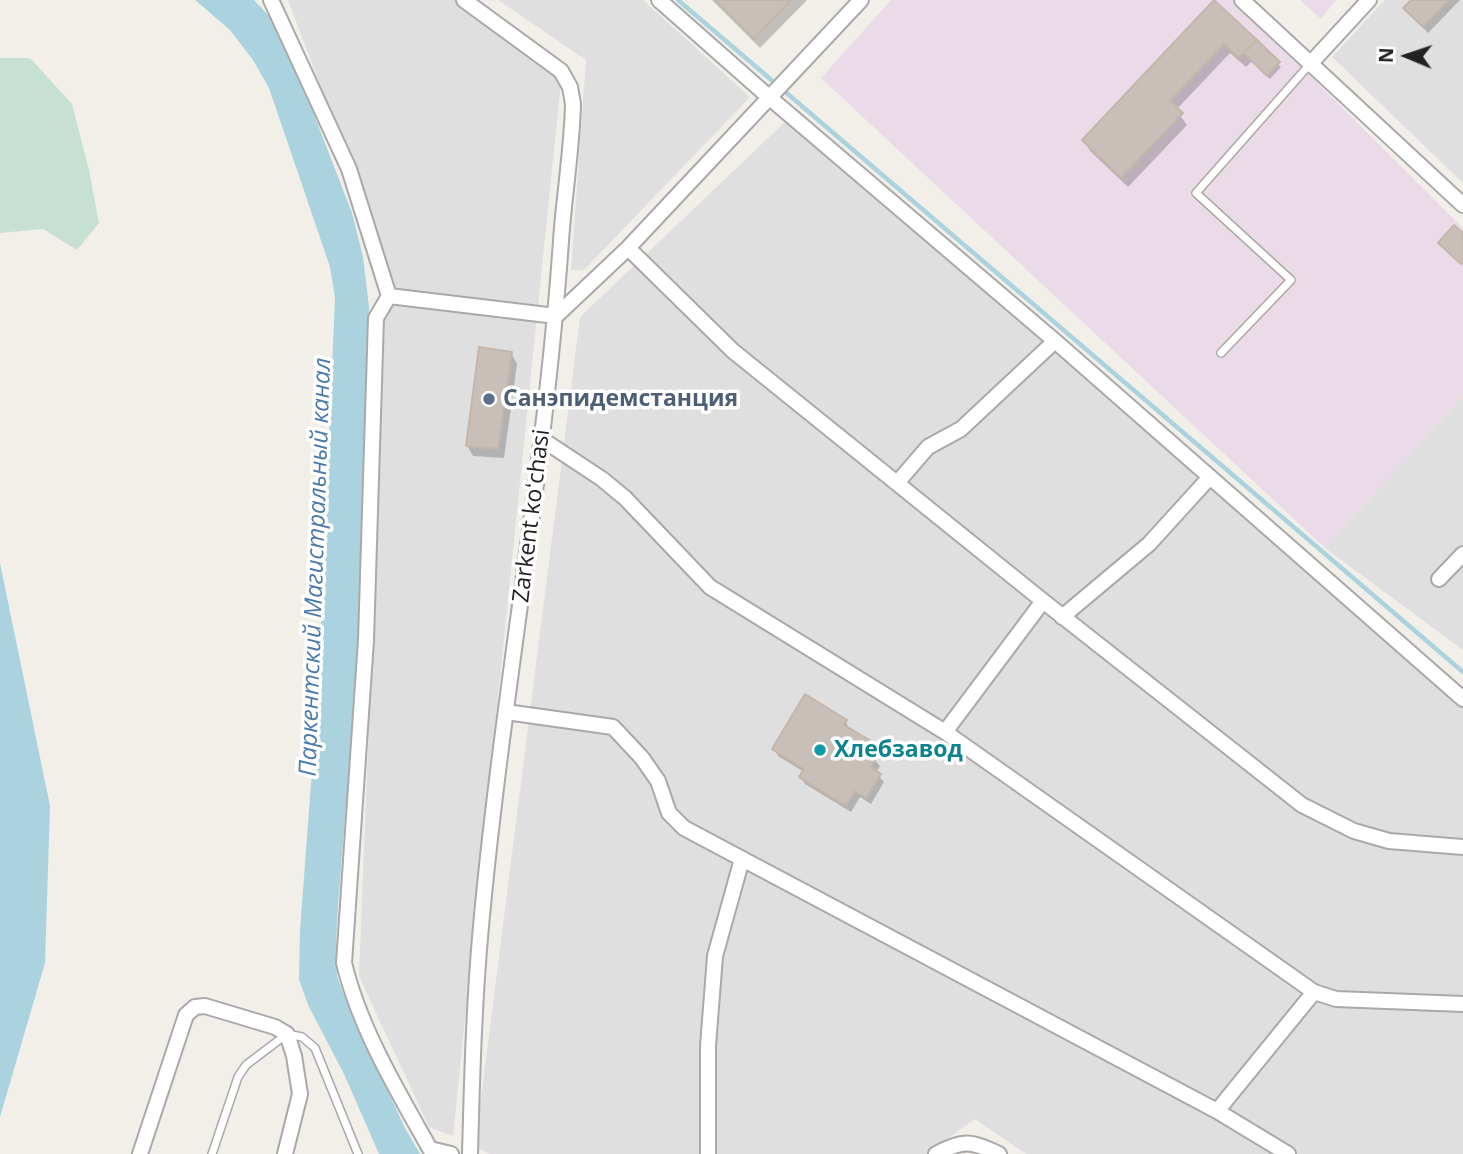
<!DOCTYPE html>
<html>
<head>
<meta charset="utf-8">
<style>
	body { margin:0 }
	#map { position:relative; width:1463px; height:1154px; overflow:hidden; background:#f2efe9; font-family:"Open Sans",sans-serif }
	canvas { display:block }
	.north { position:absolute; left:1372px; top:21px; width:70px; height:70px; -webkit-text-stroke:5px #fff; paint-order:stroke; rotate:272deg; font-size:19px; font-weight:700; line-height:28px; text-align:center; color:#222 }
	.north::after { content:''; display:block; margin:auto; width:24px; height:32px; background:#222; clip-path:polygon(50% 0,100% 100%,50% 72%,0 100%) }
</style>
</head>
<body>
<div id="map">
<canvas width="1463" height="1154"></canvas>
<div class="north">N</div>
</div>
<script>
const ctx = document.querySelector('canvas').getContext('2d');
ctx.lineJoin = 'round';
function fillPath(path, color) {
  ctx.fillStyle = color;
  ctx.fill(path, 'evenodd');
}
function trace(path, color, width, dash) {
  ctx.strokeStyle = color;
  ctx.lineWidth = width;
  ctx.lineCap = dash ? 'butt' : 'round';
  ctx.setLineDash(dash || []);
  ctx.stroke(path);
}
function write(font, color, halo, rows, align = 'center') {
  ctx.font = font + ' "Open Sans",sans-serif';
  ctx.lineWidth = 7;
  ctx.setLineDash([]);
  ctx.textBaseline = 'middle';
  ctx.strokeStyle = halo;
  ctx.fillStyle = color;
  for (const [text, x, y, turn = 0] of rows) {
    ctx.save();
    ctx.translate(x, y);
    ctx.rotate((+turn || 0) * Math.PI / 180);
    ctx.textAlign = isNaN(turn) ? turn : align;
    if (halo) ctx.strokeText(text, 0, 0);
    ctx.fillText(text, 0, 0);
    ctx.restore();
  }
}
fillPath(new Path2D(`
	M288,0h169l104,82 -108,1054 -24,-9 -70,-151 28,-714z
	M498,0h145l107,97 -166,173h-13l15,-210z
	M1385,0h78v183l-131,-126z
	M786,121l677,579v454h-437l-51,-35 -49,35h-437l-14,-8 105,-829z
	M1463,396v254l-138,-102z`), '#e0dfdf');
fillPath(new Path2D(`
	M891,0h343l229,228v168l-138,152 -504,-470z
	M1300,0h36l-15,19z`), '#ebdbe8');
fillPath(new Path2D(`
	M0,58h30l42,46 17,66 10,53 -22,27 -34,-21 -43,4z`), '#c6e0d4');
fillPath(new Path2D(`
	M195,0h59l27,29 71,184 11,44 6,50 -12,358 -19,241 -2,38 1,32 10,27 58,125 15,26h-41l-35,-80 -36,-69 -9,-26 1,-49 18,-239 17,-393 -5,-31 -61,-179 -16,-28 -23,-30z
	M0,563l50,243 -5,157 -45,154z`), '#aad3df');
fillPath(new Path2D(`
	M712,0h95l-47,48z
	M1413,0h47l-32,33 -23,-25z
	M1215,2l66,65 -11,12 -18,-18 -6,6 -16,-14 -54,57 11,15 -59,62 -38,-36 -6,-11z
	M511,353l6,11 -13,94 -31,-2 -6,-11z
	M846,721l3,9 21,13 4,7 -3,6 9,10 -4,7 8,9 -13,22 -11,-7 -9,15 -46,-28 -4,-7 3,-5 -26,-16 -4,-7z`), '#0003');
trace(new Path2D(`
	M678,0l785,672`), '#aad3df', 4.5);
const building = new Path2D(`
	M715,0h76l-37,39z
	M1214,0l43,40 -18,18 -15,-14 -54,57 13,12 -62,65 -39,-38z
	M1411,0h38l-26,27 -20,-19z
	M1257,40l23,22 -13,14 -23,-23z
	M1454,225l9,8v29l-2,2 -23,-21z
	M479,347l33,5 -14,97 -32,-3z
	M805,694l42,26 -3,5 27,16 -5,10 11,6 -6,10 10,7 -15,24 -11,-7 -9,15 -47,-29 5,-8 -32,-20z`);
fillPath(building, '#c7bfb8');
trace(building, '#c4b6ab', 2);
const service = new Path2D(`
	M1221,353l70,-73 -95,-87 114,-129
	M212,1154l26,-77 8,-12 41,-31 15,3 13,11 43,106`);
const minor = new Path2D(`
	M271,0l78,169 40,127
	M464,0l97,71 9,16 3,17c-1,46 -9,91 -12,137 -16,230 -59,456 -80,685 -7,76 -9,152 -11,228
	M659,0l111,98 285,243 408,358
	M1242,0l221,205
	M1310,64l59,-64
	M628,248l105,103 310,250 259,204 52,26 35,10 74,6
	M556,316l72,-68 233,-248
	M543,440l59,39 23,19 85,89 235,145 369,260 22,7 127,5
	M897,483l31,-36 33,-18 94,-88
	M1439,579l24,-25
	M1062,617l87,-73 61,-67
	M506,712l107,15 29,31 16,23 11,32 15,15 533,283 71,43
	M945,732l98,-131
	M1217,1111l97,-119
	M140,1154l46,-139 9,-8 10,-1 70,21 12,7 7,22 6,38 -15,60
	M451,1154l-21,-5c-33,-59 -70,-120 -86,-186l22,-323 10,-322 13,-22 167,20
	M708,1154v-108l7,-90 27,-97
	M936,1154c27,-15 36,-13 63,0`);
trace(service, '#a9a9a9', 10);
trace(minor, '#a9a9a9', 18);
trace(service, '#fff', 7);
trace(minor, '#fff', 14);
for (const [x, y, r, color] of [
	[489,399,7,"#5c6f8a"],
	[820,750,7,"#0f9aa8"]
]) {
  const dot = new Path2D();
  dot.arc(x, y, r, 0, 2 * Math.PI);
  ctx.fillStyle = color;
  ctx.fill(dot);
  trace(dot, '#fff', 2.5);
}
write('bold 23px', '#4e5e75', '#fff', [
	["Санэпидемстанция",503,399]
], 'left');
write('23px', '#222', '#fff', [
	["Zarkent koʻchasi",532,516,-83]
]);
write('bold 23px', '#0d838f', '#fff', [
	["Хлебзавод",834,750]
], 'left');
write('italic 24px', '#4a7aab', '#fff', [
	["Паркентский Магистральный канал",316,567,-88]
]);
</script>
</body>
</html>
